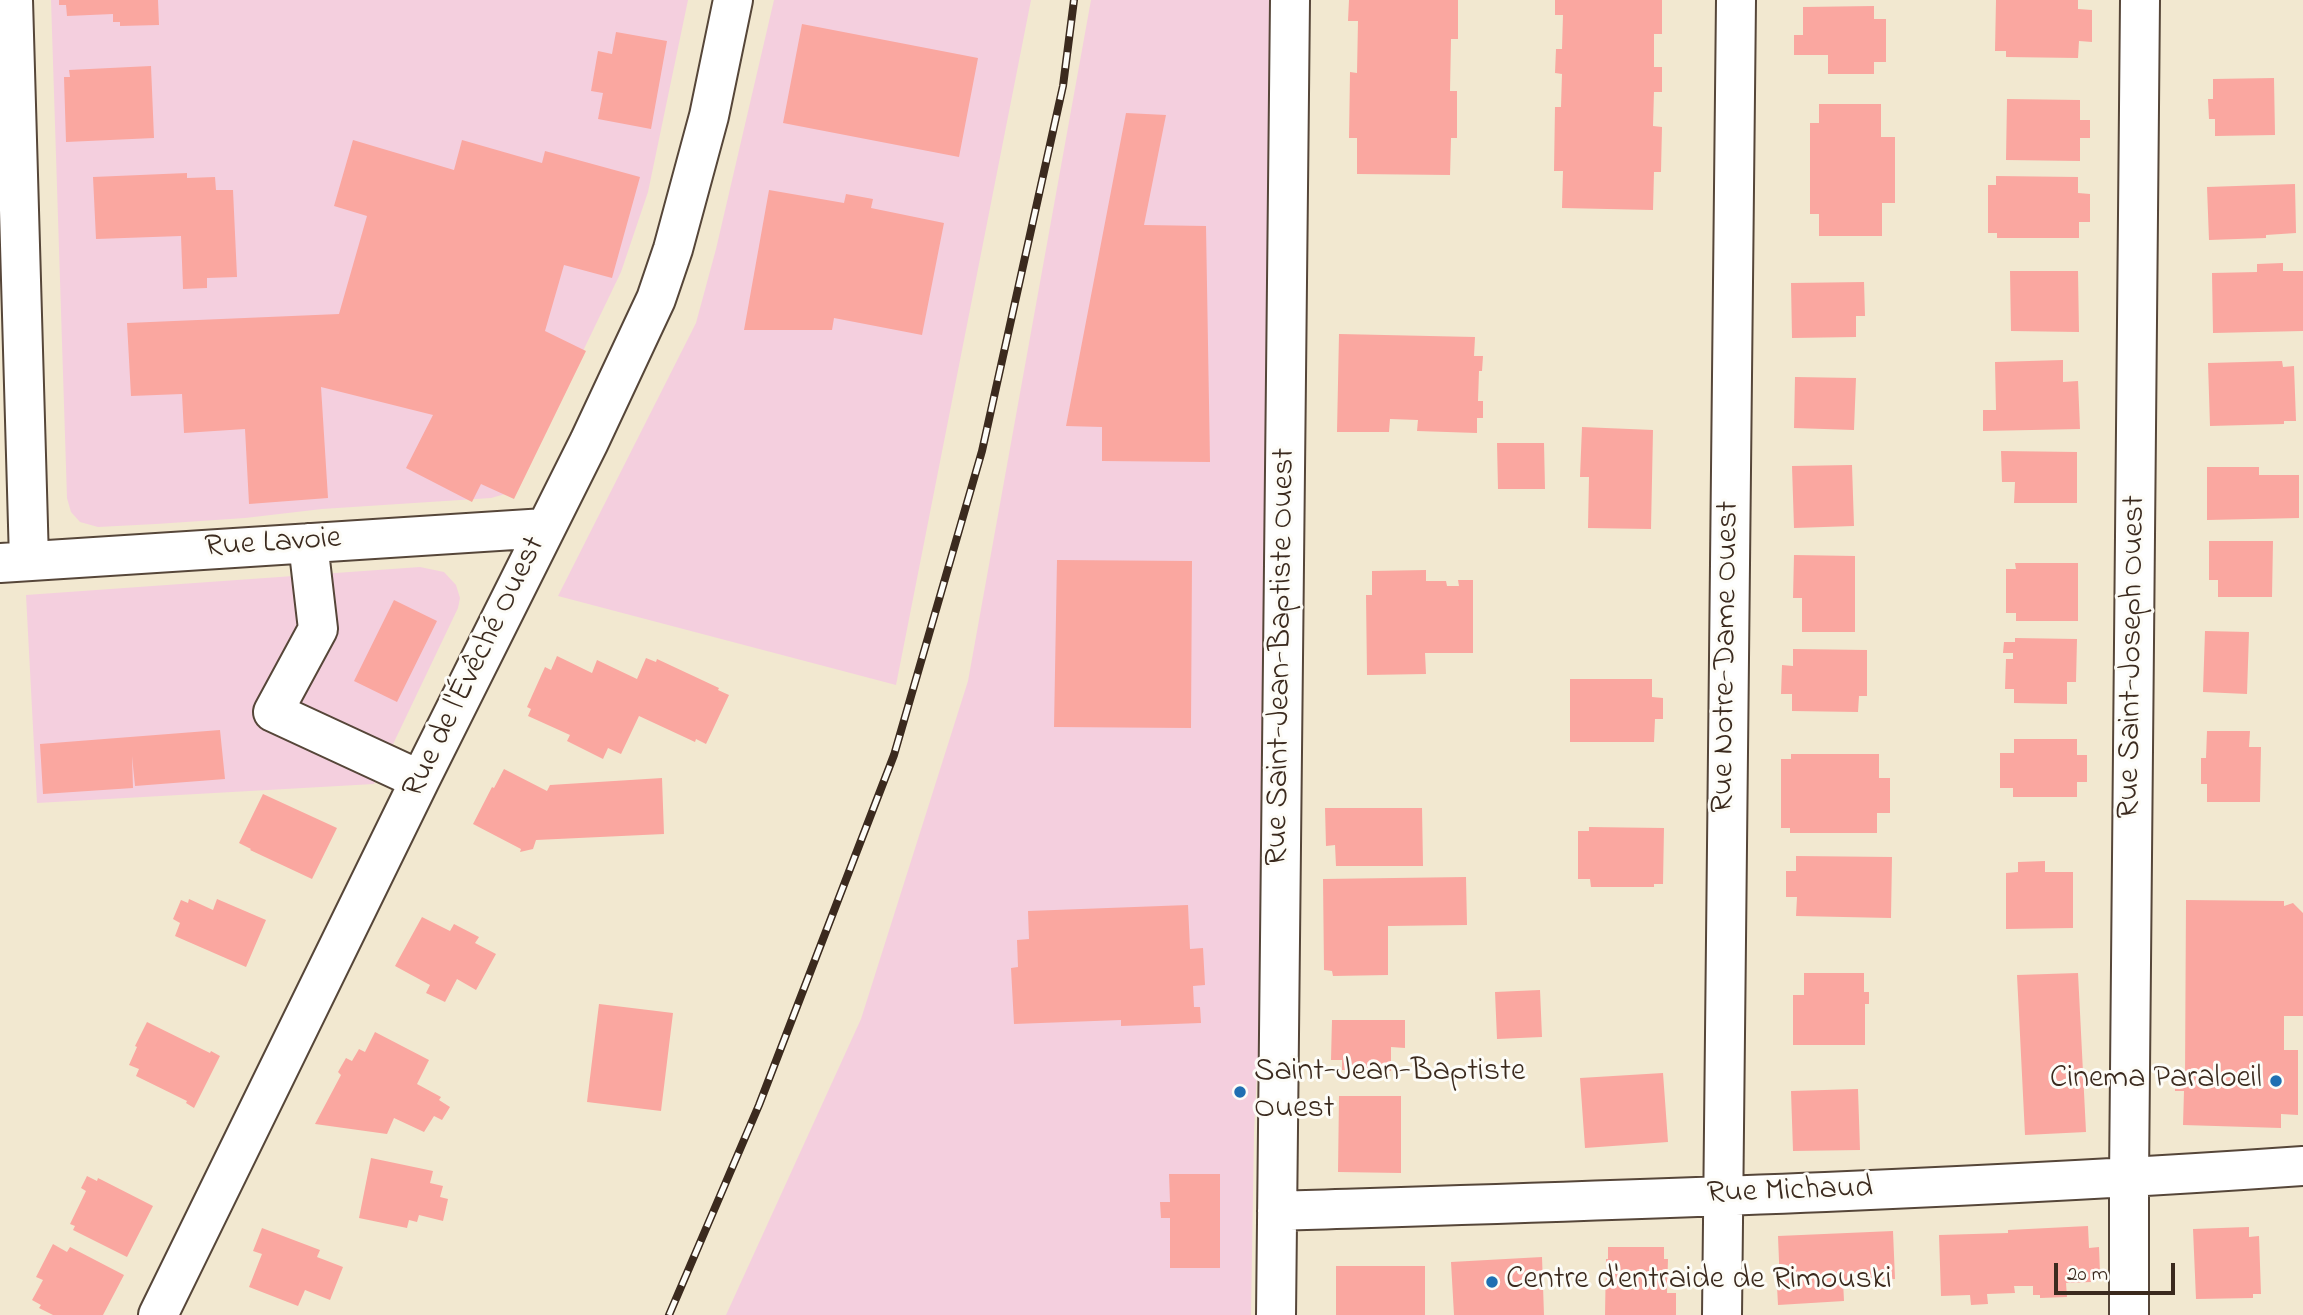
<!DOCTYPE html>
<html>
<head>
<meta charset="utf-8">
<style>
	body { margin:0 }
	#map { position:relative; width:2303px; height:1315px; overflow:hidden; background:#f2e8d0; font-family:"Indie Flower",sans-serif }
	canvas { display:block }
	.scale { position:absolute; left:2054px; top:1263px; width:121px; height:32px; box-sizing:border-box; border:4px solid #3b2a1e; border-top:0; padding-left:9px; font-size:21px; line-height:24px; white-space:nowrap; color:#3b2a1e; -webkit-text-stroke:5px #fdfcf7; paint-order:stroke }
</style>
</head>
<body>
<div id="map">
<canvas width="2303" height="1315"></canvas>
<div class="scale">20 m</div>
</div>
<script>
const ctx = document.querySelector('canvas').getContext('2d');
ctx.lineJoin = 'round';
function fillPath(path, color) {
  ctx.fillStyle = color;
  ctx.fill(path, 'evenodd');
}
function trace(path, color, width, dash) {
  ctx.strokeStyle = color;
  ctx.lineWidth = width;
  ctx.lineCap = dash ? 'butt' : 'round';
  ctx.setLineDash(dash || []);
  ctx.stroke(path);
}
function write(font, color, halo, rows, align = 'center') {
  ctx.font = font + ' "Indie Flower",sans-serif';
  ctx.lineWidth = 6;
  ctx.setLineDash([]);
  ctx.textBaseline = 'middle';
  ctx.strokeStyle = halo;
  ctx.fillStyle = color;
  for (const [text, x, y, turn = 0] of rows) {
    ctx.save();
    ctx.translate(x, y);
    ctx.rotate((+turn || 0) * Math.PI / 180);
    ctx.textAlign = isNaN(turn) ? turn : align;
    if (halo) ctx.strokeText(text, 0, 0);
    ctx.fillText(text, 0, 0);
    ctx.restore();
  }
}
fillPath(new Path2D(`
	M51,0h637l-40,192 -27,80 -102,212 -7,8 -21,6 -169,11 -77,9 -89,6 -58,3 -18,-5 -9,-10 -4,-14z
	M774,0h257l-135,685 -338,-89 138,-273 20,-74z
	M1091,0h220l-57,1132 -3,183h-525l135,-296 107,-338z
	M420,567l24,5 12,13 4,13 -2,10 -84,176 -337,19 -11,-208z`), '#f4cfde');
fillPath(new Path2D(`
	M59,0h99l1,25 -39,1v-4h-7v-8l-46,2 -1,-11h-7z
	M1349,0h109v39h-7l-1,52h7v47h-6l-1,37 -93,-1v-36h-8l1,-66 7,1 1,-52h-10z
	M1555,0h107v34h-8v33h8v25h-8l-1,34 9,1 -1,45h-7l-1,38 -91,-2 1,-37h-9l1,-64h6l1,-33 -7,-1 1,-24h6l1,-34h-8z
	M1996,0h82v9l14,1v32l-13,-1 -1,17 -72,-1v-6h-11z
	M1874,6v13h12v43h-12v12h-46v-19h-34v-20h9v-28z
	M802,24l176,34 -19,99 -176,-34z
	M616,32l51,9 -16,88 -53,-10 5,-26 -12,-2 7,-40 14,3z
	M151,66l3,72 -88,4 -2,-65h6l-1,-7z
	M2274,78l1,57 -60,1v-17h-6l-1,-20h5v-20z
	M2007,99l73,1v20h10v18h-10v23l-74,-1z
	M1819,104h62v33h14v66h-13v33h-63v-22h-9v-91h9z
	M1126,113l40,2 -22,110 62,1 4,236 -108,-1v-34l-36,-1z
	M353,140l101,30 8,-30 80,23 3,-12 95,26 -28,101 -48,-13 -19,66 41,20 -72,148 -33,-15 -9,18 -66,-34 27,-53 -112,-28 7,111 -79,6 -4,-75 -61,4 -2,-39 -51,2 -4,-73 212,-9 28,-98 -33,-10z
	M187,173v5l28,-1 1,13h17l4,87 -30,1v10l-24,1 -2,-53 -85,3 -3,-62z
	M1996,176l82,1v16l12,1v28h-11v16h-82v-5h-9v-48h8z
	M2295,184l1,49 -30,2v3l-57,2 -2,-53z
	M769,190l75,13 2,-9 27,5 -2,9 73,15 -22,112 -88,-17 -2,12h-88z
	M2283,263v8h20v60l-90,2 -1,-60 45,-1v-8z
	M2010,271h68l1,61 -68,-1z
	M1864,282l1,34h-9v21l-64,1 -1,-55z
	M1339,334l136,3 -1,19h9l-1,15h-3l-1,30h5v17h-6v15l-60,-2 1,-11 -28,-1 -1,13h-52z
	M2063,360v22l15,-1 2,48 -97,2v-21h13l-1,-48z
	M2282,361l1,6 11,-1 2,55h-12v3l-74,2 -2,-63z
	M1795,377l61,1 -2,52 -60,-2z
	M1582,427l71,3 -2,99 -63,-1 1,-51h-9z
	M1497,443h47l1,46h-47z
	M2001,451l76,1v51h-63l1,-21h-13z
	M1852,465l2,61 -60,2 -2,-62z
	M2207,467h52v8h40v43l-92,2z
	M2209,541h64l-1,56h-54v-17h-9z
	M1794,555l61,1v76h-53v-34h-9z
	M1057,560l135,1 -1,167 -137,-1z
	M2015,563h63v58h-62v-8h-10v-44h10z
	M1426,570v11h20l1,5h12l-1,-6h15v73h-48l1,21 -59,1 -1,-80h6v-24z
	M394,600l43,21 -40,81 -43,-21z
	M2205,631l44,1 -2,62 -44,-2z
	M2015,638l62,1 -1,43h-9v22l-53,-1v-14h-9l1,-30h7v-6h-10l1,-11h11z
	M1793,649l74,1v46h-8l-1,16 -66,-1v-17h-11l1,-29 11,1z
	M557,656l35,17 5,-13 40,19 9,-21 10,4 1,-3 62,29 -1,2 11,5 -23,49 -10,-5 -1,3 -56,-26 -18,38 -13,-6 -5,11 -36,-18 3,-6 -42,-19 3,-7 -4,-2 18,-40 6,3z
	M1570,679h82v18l11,1v21h-8l-1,23h-84z
	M220,730l5,49 -90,7 -3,-30 1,32 -90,6 -3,-50z
	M2207,731h43l-1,16h12l-1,55h-53v-18h-6v-26h5z
	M2014,739h63v16h10v27h-10v15h-64v-9h-13v-35h14z
	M1791,754h88v24h11v35h-13v20h-87v-5h-9v-69h10z
	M504,769l43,22 3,-6 112,-7 2,56 -128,6 -3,9 -13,3 1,-3 -48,-25 19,-37 2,1z
	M263,794l74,34 -25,51 -62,-29 1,-1 -12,-6z
	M1325,808h97l1,58h-87l-1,-21 -9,1z
	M1589,827l75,1 -1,56h-9v3h-63l-1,-8h-12v-48h11z
	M1796,856l96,1 -1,61 -95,-2 1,-19h-11v-26h10z
	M2045,861v11h28v56l-67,1v-56l12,-1v-10z
	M1466,877l1,48 -79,1v49l-55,1 -1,-5 -8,-1 -1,-91z
	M189,899l24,11 4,-11 49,21 -20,47 -71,-31 5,-13 -7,-4 8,-19 7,3z
	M2186,900l98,1v5l9,-3 10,10v103h-19v34h14v65l-17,-1v14l-98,-3 1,-34h-9v-12h10z
	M1188,905l2,44 13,-1 2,37 -12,1 1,21h6l1,16 -80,3v-6l-107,4 -3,-56 7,-1 -1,-27 12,-1 -1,-28z
	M422,917l28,14 4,-7 25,13 -4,6 21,11 -20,36 -19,-11 -12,23 -19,-9 4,-8 -35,-19z
	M1804,973h60v19h5v12h-4v41h-72v-50h11z
	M2078,973l8,159 -61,3 -8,-160z
	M1540,990l2,47 -45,2 -2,-47z
	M599,1004l74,9 -12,98 -74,-9z
	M1332,1020h73v28l-14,-1v24l-49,-1v-10h-11z
	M147,1022l63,31 1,-2 9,5 -26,52 -8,-5 1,-2 -51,-25 3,-7 -10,-4 8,-18 -2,-1z
	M375,1032l54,28 -12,24 24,13 -2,3 11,7 -8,13 -8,-4 -10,16 -30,-14 -7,16 -72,-10 26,-49 -3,-3 8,-14 6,3 7,-12 6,3z
	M1663,1073l5,69 -83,6 -5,-70z
	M1858,1089l2,61 -67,1 -2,-60z
	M1339,1096h62v77l-63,-1z
	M371,1158l62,13 -3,12 13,3 -3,11 8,2 -5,22 -24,-6 -2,7 -8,-2 -2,8 -48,-10z
	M1169,1174h51v94h-50v-50h-9l-1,-16h10z
	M87,1176l10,5 1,-3 55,28 -26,51 -54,-27 2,-4 -5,-2 16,-33 -5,-3z
	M2088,1226l1,22 10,-1 1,26 -10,1 1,8 -25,1 1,14 -27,1v-3h-7v-9h-19l1,7 -28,1 1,10 -17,1 -1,-10 -29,1 -2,-61 69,-2v-3z
	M2249,1227v10l10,-1 2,58h-8v4l-57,1 -3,-70z
	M262,1228l58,22 -3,7 26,10 -13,33 -25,-10 -7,16 -49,-19 13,-33 -9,-3z
	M1893,1231l2,48 -52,2 1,20 -66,4 -1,-19h3l-2,-50z
	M53,1244l14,8 3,-5 54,28 -21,40h-50l-14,-7 2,-3 -9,-5 11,-20 -7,-3z
	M1608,1247h56v12h4l-1,34h9v22h-71l1,-56h2z
	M1542,1257l2,58h-90l-3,-53z
	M1336,1266h89v49h-89z`), '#faa7a0');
const minor = new Path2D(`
	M13,0l16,560
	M308,543l10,86 -45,83 147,68
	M0,563l545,-35
	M1277,1211c342,-11 685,-21 1026,-45
	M158,1315l262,-535 169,-338 67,-143 17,-50 36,-133 24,-116
	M1276,1315l14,-1315
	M1722,1315l14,-1315
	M2129,1315v-137l11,-1178`);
trace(minor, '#564639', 42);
trace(minor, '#fff', 38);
const rail = new Path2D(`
	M669,1315l90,-210 135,-350 88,-304 81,-365 11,-86`);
trace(rail, '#3b2a1e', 8);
trace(rail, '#fdfcf7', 5, [16]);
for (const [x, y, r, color] of [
	[2276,1081,7,"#1f6fb2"],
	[1240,1092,7,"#1f6fb2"],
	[1492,1282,7,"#1f6fb2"]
]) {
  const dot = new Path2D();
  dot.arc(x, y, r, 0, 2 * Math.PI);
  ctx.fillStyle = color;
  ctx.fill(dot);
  trace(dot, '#fdfcf7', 2.5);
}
write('32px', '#3b2a1e', '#fdfcf7', [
	["Rue Lavoie",273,545,-4],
	["Rue Saint-Jean-Baptiste Ouest",1283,657,-89],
	["Rue Notre-Dame Ouest",1728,657,-89],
	["Rue Saint-Joseph Ouest",2134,657,-89],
	["Rue de l'Évêché Ouest",476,668,-64],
	["Rue Michaud",1790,1193,-2]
]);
write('32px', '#3b2a1e', '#fdfcf7', [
	["Saint-Jean-Baptiste",1254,1074],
	["Ouest",1254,1111],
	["Cinema Paraloeil",2262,1081,"right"],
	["Centre d'entraide de Rimouski",1506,1282]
], 'left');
</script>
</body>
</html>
